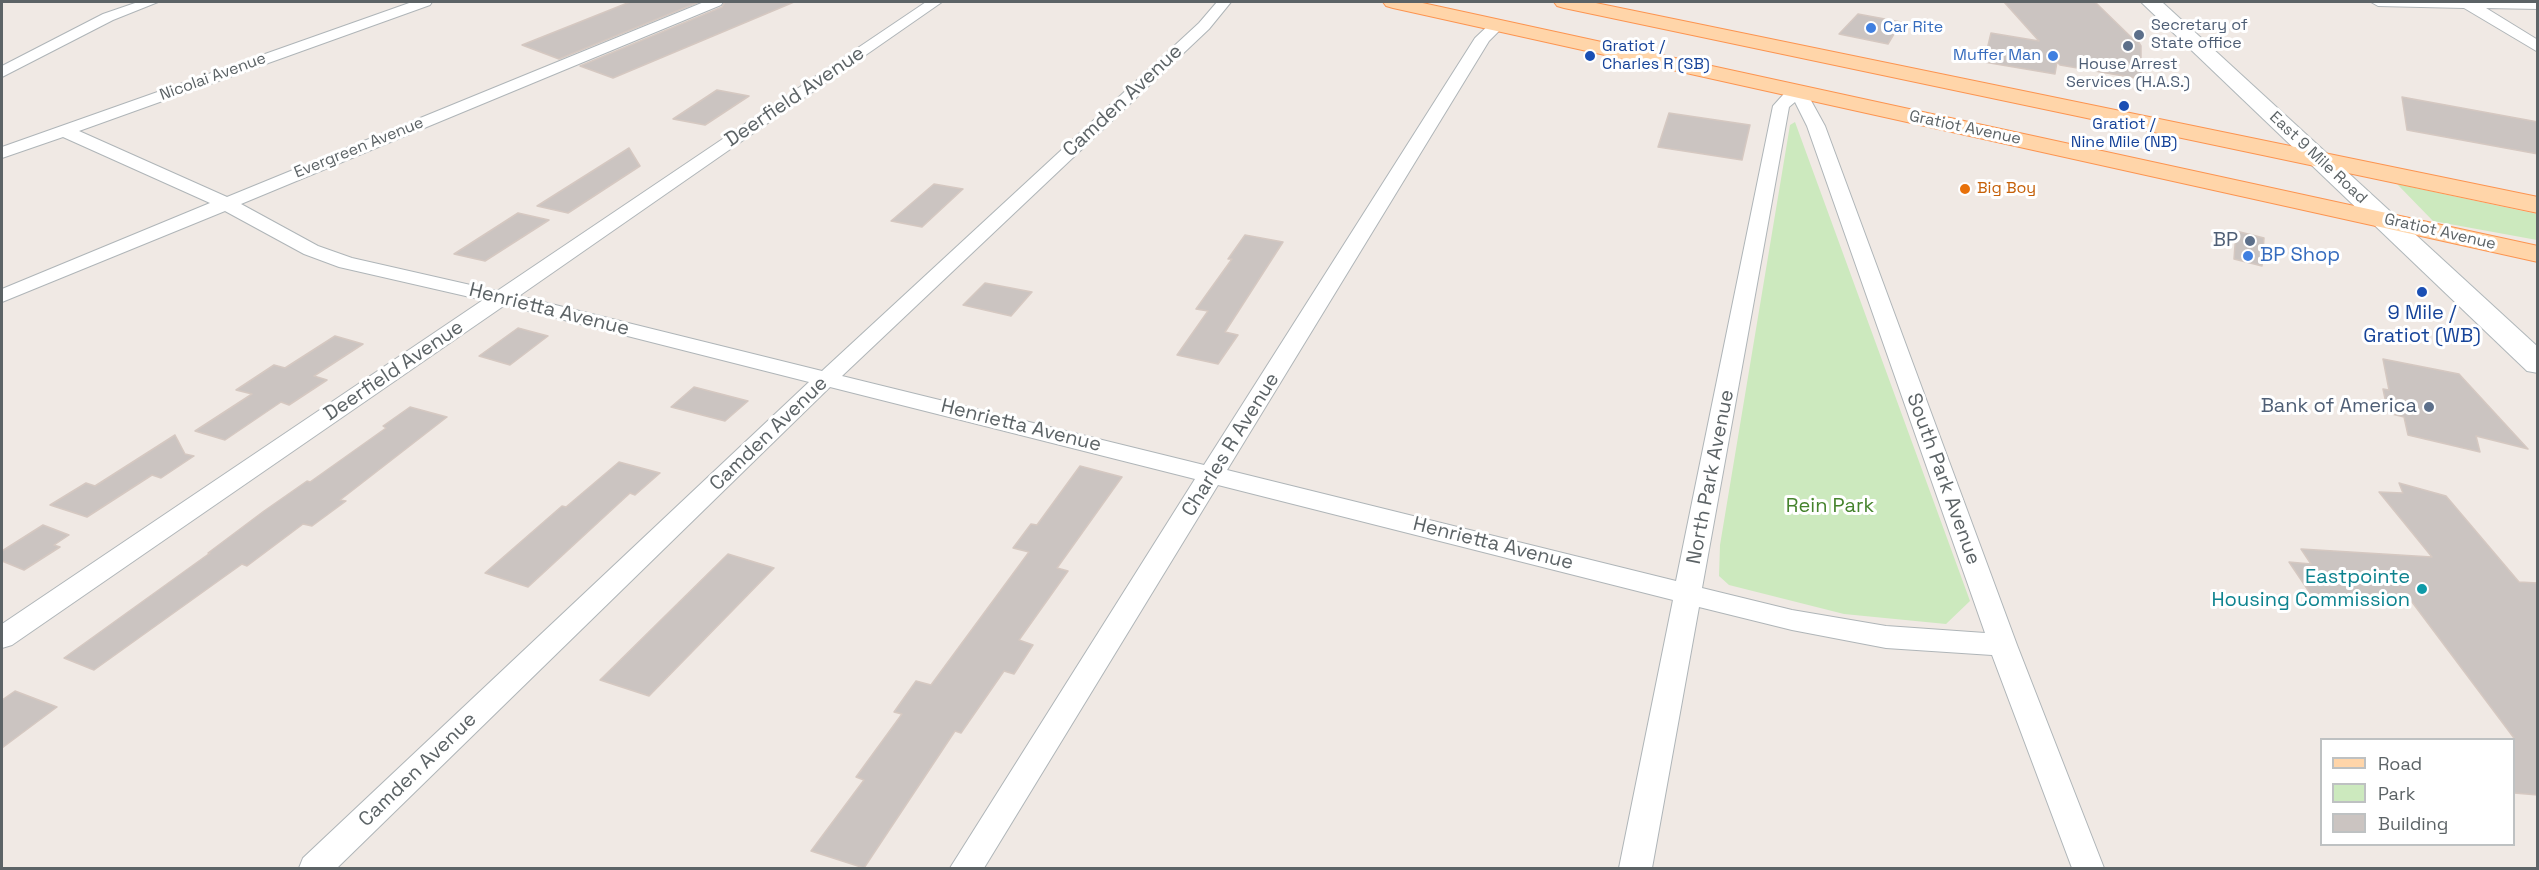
<!DOCTYPE html>
<html>
<head>
<meta charset="utf-8">
<style>
	body { margin:0 }
	#map { position:relative; width:2539px; height:870px; overflow:hidden; background:#f0e9e4; font-family:"Space Grotesk",sans-serif }
	canvas { display:block }
	.frame { position:absolute; inset:0; border:3px solid #5c6366; pointer-events:none }
	.legend { position:absolute; left:2320px; top:738px; width:195px; height:108px; box-sizing:border-box; background:#fff; border:2px solid #bec1c2; margin:0; padding:8px 10px; list-style:none; font-size:18px; color:#5c6366 }
	.legend li { display:flex; align-items:center; gap:12px; height:30px }
	.legend b { width:30px; border:2px solid #bec1c2 }
</style>
</head>
<body>
<div id="map">
<canvas width="2539" height="870"></canvas>
<div class="frame"></div>
<ul class="legend">
<li><b style="height:8px;background:#ffd5a9"></b>Road</li>
<li><b style="height:16px;background:#cce9be"></b>Park</li>
<li><b style="height:16px;background:#cbc4c1"></b>Building</li>
</ul>
</div>
<script>
const ctx = document.querySelector('canvas').getContext('2d');
ctx.lineJoin = 'round';
function fillPath(path, color) {
  ctx.fillStyle = color;
  ctx.fill(path, 'evenodd');
}
function trace(path, color, width, dash) {
  ctx.strokeStyle = color;
  ctx.lineWidth = width;
  ctx.lineCap = dash ? 'butt' : 'round';
  ctx.setLineDash(dash || []);
  ctx.stroke(path);
}
function write(font, color, halo, rows, align = 'center') {
  ctx.font = font + ' "Space Grotesk",sans-serif';
  ctx.lineWidth = 6;
  ctx.setLineDash([]);
  ctx.textBaseline = 'middle';
  ctx.strokeStyle = halo;
  ctx.fillStyle = color;
  for (const [text, x, y, turn = 0] of rows) {
    ctx.save();
    ctx.translate(x, y);
    ctx.rotate((+turn || 0) * Math.PI / 180);
    ctx.textAlign = isNaN(turn) ? turn : align;
    if (halo) ctx.strokeText(text, 0, 0);
    ctx.fillText(text, 0, 0);
    ctx.restore();
  }
}
fillPath(new Path2D(`
	M1795,122l175,479 -24,23 -102,-10 -115,-29 -10,-9 1,-31 70,-420z
	M2397,184l140,30v26l-104,-19z`), '#cce9be');
const building = new Path2D(`
	M630,2h69l-140,57 -37,-14z
	M725,2h69l-181,76 -33,-12 142,-59z
	M2004,2h91l37,36h4l5,8v33l-81,-14 -3,-3 -2,12 -71,-12 7,-29 48,8z
	M1858,14l43,8 -13,22 -49,-10z
	M717,90l32,6 -44,29 -32,-6z
	M2402,97l136,25v32l-131,-24z
	M1669,113l81,12 -8,35 -84,-13z
	M629,148l11,18 -72,47 -31,-7z
	M934,184l29,5 -41,38 -31,-6z
	M518,213l31,7 -64,41 -31,-7z
	M2236,231l28,7 -2,28 -28,-7z
	M1245,235l38,7 -58,90 13,3 -20,29 -41,-9 31,-44 -12,-2 36,-50h-4z
	M985,283l47,9 -21,24 -48,-11z
	M518,328l30,8 -38,29 -31,-9z
	M335,336l28,8 -49,32 13,4 -38,25 -8,-3 -56,38 -30,-9 57,-37 -16,-4 38,-25 11,3z
	M2383,359l76,15 69,75 -52,-13 4,16 -72,-17 -4,-18 -16,-4 -5,-24 6,1z
	M694,387l54,14 -23,20 -54,-14z
	M410,407l37,10 -107,83 6,1 -34,25 -9,-2 -56,42 -5,-2 -148,106 -30,-12 146,-105h-2l56,-42 43,-30 3,1 76,-54 -3,-2z
	M175,435l10,19 9,2 -33,22 -9,-3 -65,42 -37,-12 36,-22 9,3z
	M619,462l41,11 -25,22 -5,-2 -102,94 -43,-14 77,-67 4,1z
	M1080,466l42,11 -65,91 11,3 -49,69 14,5 -19,29 -10,-3 -43,62 -6,-2 -91,137 -53,-17 53,-71 -8,-3 46,-63 -8,-2 22,-31 15,4 98,-133 -16,-4 18,-24 6,1z
	M2399,483l47,13 73,86 19,1v212l-24,-2v-55l-102,-136 -100,-6 -23,-34 22,2 -10,-15 131,8 -53,-65 24,1z
	M43,525l26,10 -15,10 6,2 -36,23 -22,-9v-10z
	M728,554l46,14 -125,128 -49,-16z
	M15,691l42,16 -55,41v-48z`);
fillPath(building, '#cbc4c1');
trace(building, '#d5c8c1', 1.5);
const street = new Path2D(`
	M138,2h20l-45,18 -111,57v-11l101,-52z
	M412,2h20l-2,3 -351,126 148,66 477,-195h19l-2,3 -480,199 77,42 34,12 145,33 429,-289h16l-423,294 303,75 377,-348 18,-21h14l-22,27 -367,347 362,89 271,-427 18,-17h10l3,3 -17,17 -262,429 449,111 97,-475 18,-20h12l22,40 192,519 87,223h-32l-80,-213 -106,-7 -94,-18 -93,-23 -47,261h-33l54,-268 -455,-115 -234,383h-34l245,-389 -365,-92 -493,481h-38l4,-10 506,-476 -304,-77 -493,340 -10,3v-24l481,-324 -144,-33 -35,-13 -79,-43 -223,91v-13l208,-86 -147,-66 -61,21v-11zM1795,102l12,24 178,507 -99,-7 -94,-16 -90,-22 87,-481z
	M2371,2h167v7l-52,-1 52,32v12l-74,-44 -86,-2z`);
const secondary = new Path2D(`
	M2141,2h21l376,345v26l-11,-2z`);
const primary = new Path2D(`
	M1383,2h35l1120,244v16l-1145,-254 -7,-2z
	M1554,2h37l947,195v16l-974,-205 -7,-2z`);
trace(street, '#afb5b8', 2);
trace(secondary, '#b0b7ba', 2);
trace(primary, '#fc9450', 2);
fillPath(street, '#fff');
fillPath(secondary, '#fff');
fillPath(primary, '#ffd5a9');
for (const [x, y, r, color] of [
	[1871,28,6,"#3f7fe0"],
	[2139,35,6,"#5c6f8a"],
	[2128,46,6,"#5c6f8a"],
	[1590,56,6,"#1a4fb4"],
	[2053,56,6,"#3f7fe0"],
	[2124,106,6,"#1a4fb4"],
	[1965,189,6,"#e8710a"],
	[2250,241,6,"#5c6f8a"],
	[2248,256,6,"#3f7fe0"],
	[2422,292,6,"#1a4fb4"],
	[2429,407,6,"#5c6f8a"],
	[2422,589,6,"#0f9aa8"]
]) {
  const dot = new Path2D();
  dot.arc(x, y, r, 0, 2 * Math.PI);
  ctx.fillStyle = color;
  ctx.fill(dot);
  trace(dot, '#fff', 2);
}
write('16px', '#4e5e75', '#fff', [
	["Secretary of",2151,26],
	["State office",2151,44],
	["House Arrest",2128,65,"center"],
	["Services (H.A.S.)",2128,83,"center"]
], 'left');
write('16px', '#366cbe', '#fff', [
	["Car Rite",1883,28],
	["Muffer Man",2041,56,"right"]
], 'left');
write('16px', '#164399', '#fff', [
	["Gratiot /",1602,47],
	["Charles R (SB)",1602,65],
	["Gratiot /",2124,125,"center"],
	["Nine Mile (NB)",2124,143,"center"]
], 'left');
write('16px', '#5c6366', '#fff', [
	["Nicolai Avenue",213,77,-20],
	["Gratiot Avenue",1965,128,12],
	["Evergreen Avenue",359,148,-22],
	["East 9 Mile Road",2318,158,43],
	["Gratiot Avenue",2440,232,13]
]);
write('16px', '#c56008', '#fff', [
	["Big Boy",1977,189]
], 'left');
write('20px', '#5c6366', '#fff', [
	["Deerfield Avenue",795,97,-34],
	["Camden Avenue",1123,101,-43],
	["Henrietta Avenue",549,310,14],
	["Deerfield Avenue",394,371,-34],
	["Henrietta Avenue",1021,426,14],
	["Camden Avenue",769,434,-44],
	["Charles R Avenue",1231,445,-58],
	["North Park Avenue",1711,477,-79],
	["South Park Avenue",1943,479,70],
	["Henrietta Avenue",1493,544,14],
	["Camden Avenue",418,770,-44]
]);
write('20px', '#4e5e75', '#fff', [
	["BP",2238,241],
	["Bank of America",2417,407]
], 'right');
write('20px', '#366cbe', '#fff', [
	["BP Shop",2260,256]
], 'left');
write('20px', '#164399', '#fff', [
	["9 Mile /",2422,314],
	["Gratiot (WB)",2422,337]
]);
write('20px', '#45832d', '#fff', [
	["Rein Park",1830,507]
]);
write('20px', '#0d838f', '#fff', [
	["Eastpointe",2410,578],
	["Housing Commission",2410,601]
], 'right');
</script>
</body>
</html>
